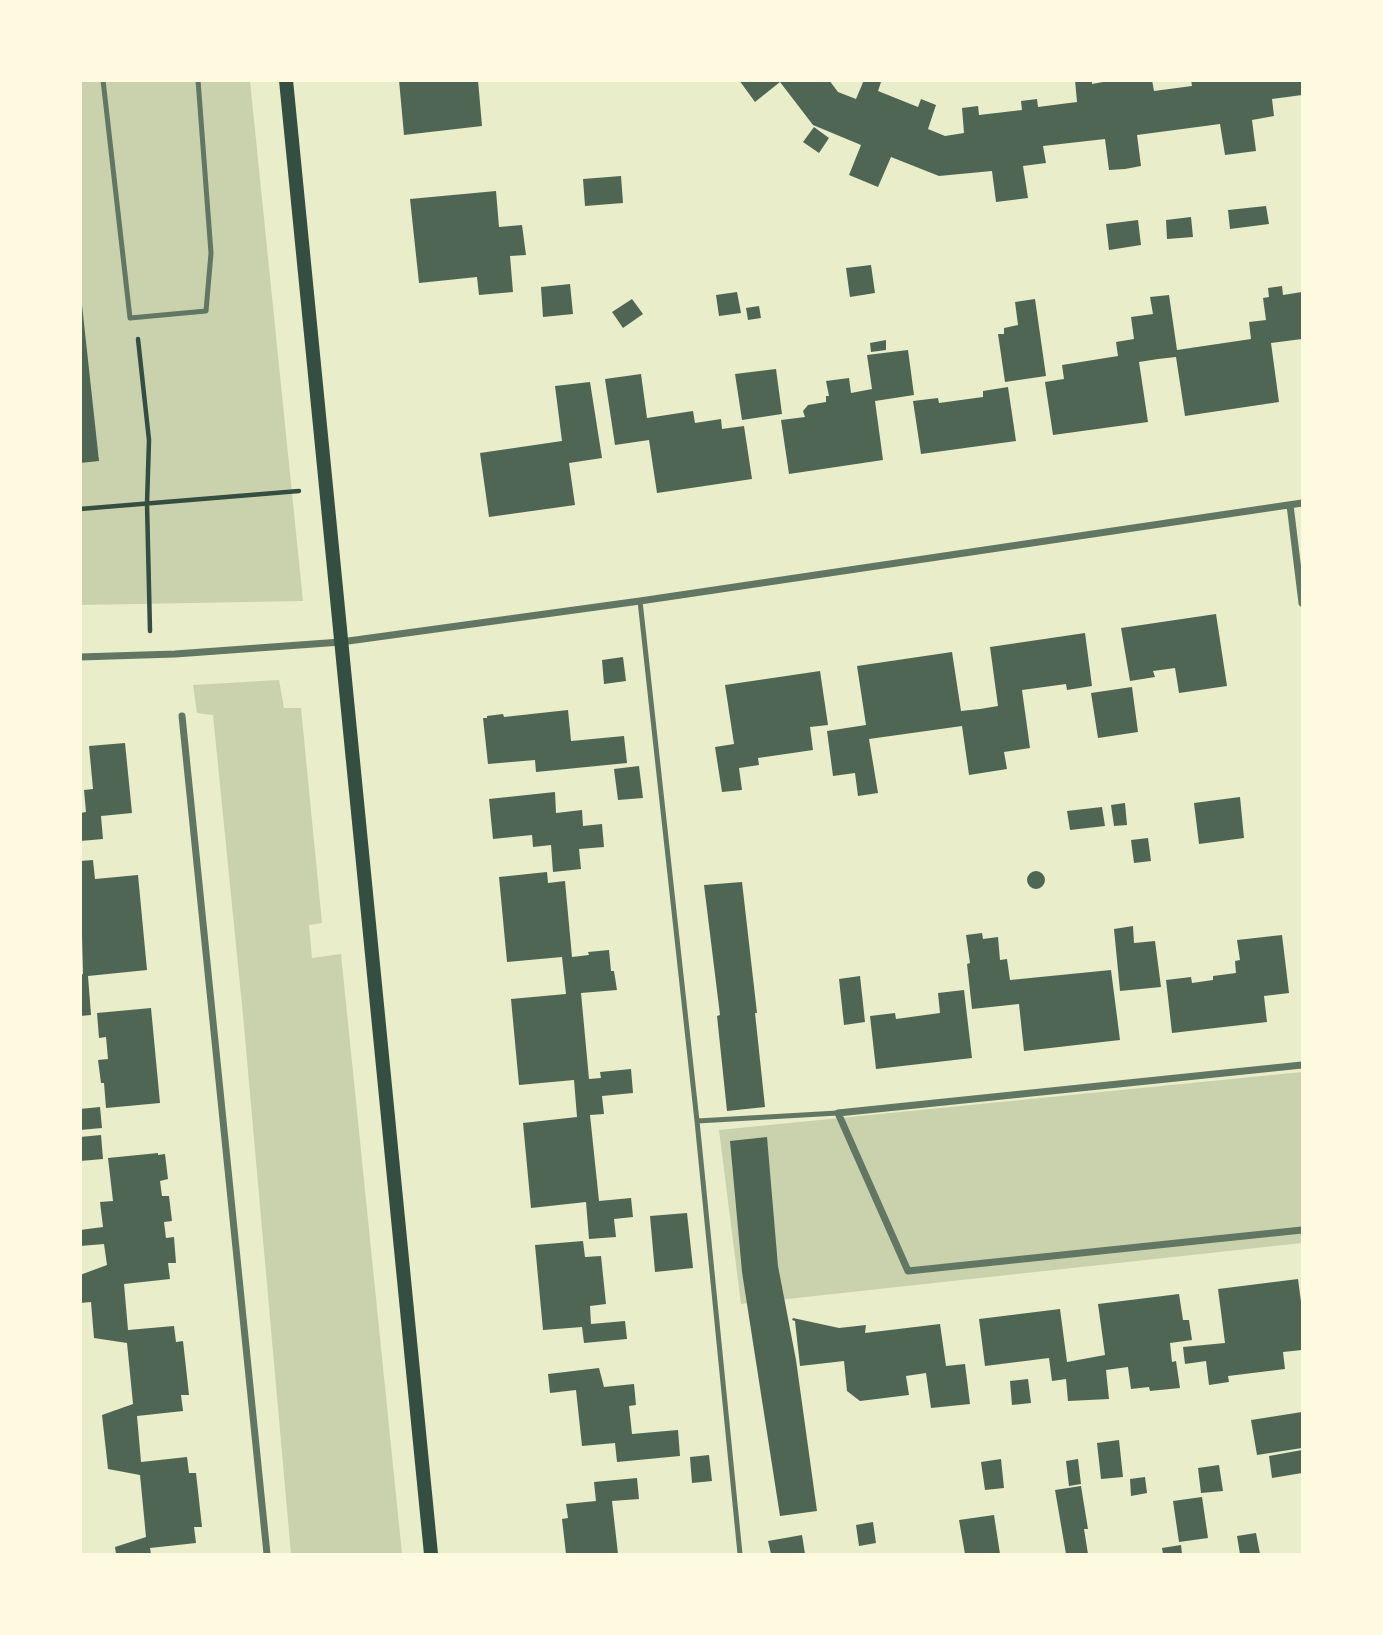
<!DOCTYPE html>
<html>
<head>
<meta charset="utf-8">
<style>
	body { margin:0 }
	#map { position:relative; width:1383px; height:1635px; overflow:hidden; background:#e9edc9; font-family:Figtree,sans-serif }
	canvas { display:block }
	.frame { position:absolute; inset:0; border:82px solid #fefae0; pointer-events:none }
</style>
</head>
<body>
<div id="map">
<canvas width="1383" height="1635"></canvas>
<div class="frame"></div>
</div>
<script>
const ctx = document.querySelector('canvas').getContext('2d');
ctx.lineJoin = 'round';
function fillPath(path, color) {
  ctx.fillStyle = color;
  ctx.fill(path, 'evenodd');
}
function trace(path, color, width, dash) {
  ctx.strokeStyle = color;
  ctx.lineWidth = width;
  ctx.lineCap = dash ? 'butt' : 'round';
  ctx.setLineDash(dash || []);
  ctx.stroke(path);
}
fillPath(new Path2D(`
	M81,81h169l53,520 -222,4z
	M279,680l5,28h17l21,215 -13,2 3,33 29,-4 61,600h-111l-48,-539 -30,-300 -16,-2 -4,-28z
	M1302,1072v171l-561,61 -22,-174z`), '#cad2ad');
fillPath(new Path2D(`
	M399,80h79l4,46 -78,9z
	M739,80h90l9,12 18,7 8,-19h13l4,2 -3,9 40,16 3,-8 15,6 -8,24 17,7 19,-3 -2,-25 16,-2 1,9 43,-5 -1,-9 16,-2 1,8 39,-5 -2,-22h17v4l22,-4h38l2,11 38,-5 -1,-6h111v15l-30,4 2,17 -22,4 4,31 -31,4 -5,-31 -83,11 4,31 -16,3 -16,1 -4,-31 -62,7 3,17 -23,3 5,32 -32,4 -4,-31 -53,5 -48,-19 -13,30 -29,-12 12,-30 -48,-20 -33,-43 -25,20z
	M814,127l15,11 -10,15 -16,-11z
	M621,176l2,27 -38,3 -2,-27z
	M496,191l3,36 23,-2 4,30 -16,1 3,36 -34,3 -2,-18 -58,6 -9,-84z
	M1266,206l3,18 -39,5 -2,-19z
	M1191,217l2,20 -26,2 -1,-19z
	M1138,220l3,25 -32,5 -3,-26z
	M871,265l4,28 -25,4 -4,-29z
	M570,284l3,30 -30,3 -2,-30z
	M1282,286l1,9 19,-3v47l-31,4 8,59 -94,14 -9,-59 -18,2 -19,3 9,60 -95,13 -8,-53 19,-3 -2,-14 56,-9 -2,-14 18,-3 -3,-22 22,-3 -3,-17 19,-2 8,55 74,-11 -2,-17 17,-2 -3,-22 6,-1 -1,-9z
	M737,292l4,21 -22,3 -3,-21z
	M632,299l11,15 -20,14 -11,-16z
	M1035,299l11,77 -41,6 -7,-48h6v-6l14,-3 -3,-23z
	M80,305h2l17,156 -19,2z
	M759,306l2,12 -13,2 -2,-12z
	M886,340v10l-15,2 -1,-9z
	M908,350l6,45 -39,6 8,59 -94,14 -8,-54 24,-3 -2,-6 5,-6 18,-3v-6h3l-3,-15 23,-3 2,15 21,-4 -5,-34z
	M776,369l6,45 -40,6 -7,-46z
	M641,374l6,44 46,-7 2,12 26,-4 1,10 22,-3 8,53 -95,14 -8,-53 -34,5 -10,-66z
	M590,382l12,76 -33,5 6,42 -86,12 -9,-64 82,-12 -7,-55z
	M1008,387l8,54 -95,13 -8,-53 25,-3 1,5 44,-6v-6z
	M1216,614l11,72 -48,7 -4,-25 -22,3 2,6 -25,4 -9,-53z
	M1085,633l7,53 -25,4 -1,-6 -44,6 8,58 -26,4 3,17 -38,6 -7,-49 -93,13 9,54 -20,3 -3,-23 -22,3 -6,-45 39,-6 -9,-59 95,-14 9,59 19,-2 18,-3 -8,-59z
	M623,657l3,24 -22,3 -2,-24z
	M820,671l8,54 -18,2 3,23 -55,8 1,7 -20,3 3,22 -20,2 -7,-45 19,-3 -9,-59z
	M1132,687l6,45 -40,6 -7,-45z
	M568,710l3,31 53,-5 3,27 -91,9 -1,-12 -47,4 -5,-46h4v-2l16,-2 1,3z
	M125,743l7,70 -31,3 2,23 -23,2v-28l6,-1 -2,-22 9,-1 -4,-43z
	M639,766l4,32 -25,2 -4,-31z
	M555,792l1,21 26,-3 1,16 19,-2 2,23 -25,2 2,20 -28,3 -2,-27 -18,2 -1,-12 -39,4 -4,-40z
	M1240,797l4,41 -45,6 -5,-41z
	M1125,803l2,22 -13,1 -3,-21z
	M1102,807l3,19 -35,4 -3,-19z
	M1148,838l3,23 -17,2 -3,-23z
	M93,860l2,19 43,-4 9,95 -59,6 3,39 -11,1v-41l3,-1 -3,-113z
	M1027 880a9 9 0 1 1 18 0a9 9 0 1 1-18 0Z
	M547,872l1,11 17,-2 7,76 17,-2 -1,-3 21,-2 2,21h3l3,19 -36,3 8,86 12,-1 -1,-6 31,-3 2,24 -31,3 2,18 -14,1 9,86 32,-3 2,19 -19,2 2,18 -27,2 -3,-37 -55,6 -8,-85 54,-6 -3,-37 -55,5 -8,-86 55,-5 -4,-37 -55,5 -8,-85z
	M742,882l15,131h-2l10,94 -38,4 -10,-95 3,-1 -16,-130z
	M1133,926l1,17 21,-2 6,46 -41,4 -6,-62z
	M982,933l1,6 15,-2 2,23 7,-1 3,21 101,-10 9,70 -96,11 -5,-47 -47,5 -5,-45 3,-1 -4,-28z
	M1282,935l7,58 -25,3 3,26 -95,11 -6,-53 25,-3 1,6 21,-3v-4l23,-3 -1,-12 5,-1 -3,-20z
	M860,976l5,46 -21,3 -5,-46z
	M964,990l8,68 -96,11 -6,-53 25,-3 1,6 44,-6 -2,-20z
	M151,1008l9,95 -54,5 -2,-25h-3l-3,-23 10,-1 -2,-22 -7,1 -2,-25z
	M100,1107l2,21 -22,2v-21z
	M101,1135l2,24 -23,2v-24z
	M767,1137l11,129 18,94 21,151 -37,5 -38,-244 -12,-131z
	M158,1153v2l7,-1 3,25 -8,2 2,15h7l3,25 -8,1 2,16 8,-1 2,26h-8l2,16 -46,5 4,46 46,-4 2,16 7,-1 6,54h-8l2,16 -46,5 4,46 46,-5 2,16h7l6,54h-8l2,16 -46,5 1,6h-35l-1,-7 31,-10 -6,-62 -32,-6 -6,-54 31,-11 -6,-61 -33,-5 -3,-36 -11,1v-28l27,-10 -3,-21 -24,2v-16l23,-3 -3,-25 13,-1 -5,-43z
	M687,1213l6,55 -38,4 -5,-56z
	M583,1241l2,16 16,-1 5,48 -16,2 1,18 34,-3 2,18 -43,4 -2,-16 -39,3 -8,-85z
	M1298,1279l4,30v41l-19,2 2,17 -57,7 1,6 -20,3 -3,-24 -21,3 -2,-17 42,-4 -7,-54z
	M1179,1294l4,26h6l3,20 -22,3 2,19 4,-1 4,27 -30,3 -1,-4 -18,2 -3,-22 -22,3 3,29 -41,2 -2,-22 -14,2 -3,-23 -64,8 -6,-47 81,-10 7,53 38,-7 -7,-51z
	M793,1318l46,10 27,-3 -1,8 75,-9 6,42 19,-2 5,40 -39,4 -5,-35 -20,3 3,19 -49,6 -13,-10 -3,-30 -44,5 -5,-45 -3,-1z
	M599,1368l5,19 30,-3 2,21 -7,1 3,28 46,-4 2,26 -63,6 -2,-19 -33,3 -6,-56 -26,3 -2,-19z
	M1028,1379l3,24 -19,2 -2,-24z
	M1302,1412v36l-45,7 -6,-35z
	M1119,1440l4,37 -22,2 -4,-36z
	M1302,1450v23l-30,5 -3,-22z
	M709,1455l3,26 -20,2 -2,-26z
	M1001,1459l3,29 -19,2 -4,-28z
	M1078,1459l3,25 -12,2 -3,-25z
	M1219,1465l4,26 -22,2 -3,-25z
	M1145,1477l2,16 -16,3 -1,-17z
	M637,1478l2,21 -27,2 6,53h-52l-4,-35 6,-1 -2,-14 30,-3 -2,-19z
	M1081,1486l7,43h-4l4,25h-22l-11,-64z
	M1202,1497l6,41 -29,4 -6,-41z
	M994,1515l6,39h-35l-6,-34z
	M873,1522l3,21 -17,3 -3,-21z
	M1256,1533l4,21h-20l-3,-18z
	M802,1535l3,19h-34l-3,-13z
	M1181,1545l1,9h-19l-1,-6z`), '#4f6655');
trace(new Path2D(`
	M138,339l11,101 -2,64 3,127
	M80,509l219,-18`), '#344e41', 4.5);
trace(new Path2D(`
	M103,80l27,238 76,-7 5,-58 -13,-173
	M640,601l57,520 43,433
	M697,1121l141,-8`), '#617663', 5);
trace(new Path2D(`
	M1290,505l12,98
	M80,657l95,-3 166,-12 299,-41 662,-98
	M182,716l85,838
	M1302,1065l-464,48 70,158 394,-41`), '#617663', 7);
trace(new Path2D(`
	M286,80l145,1474`), '#344e41', 14);
</script>
</body>
</html>
